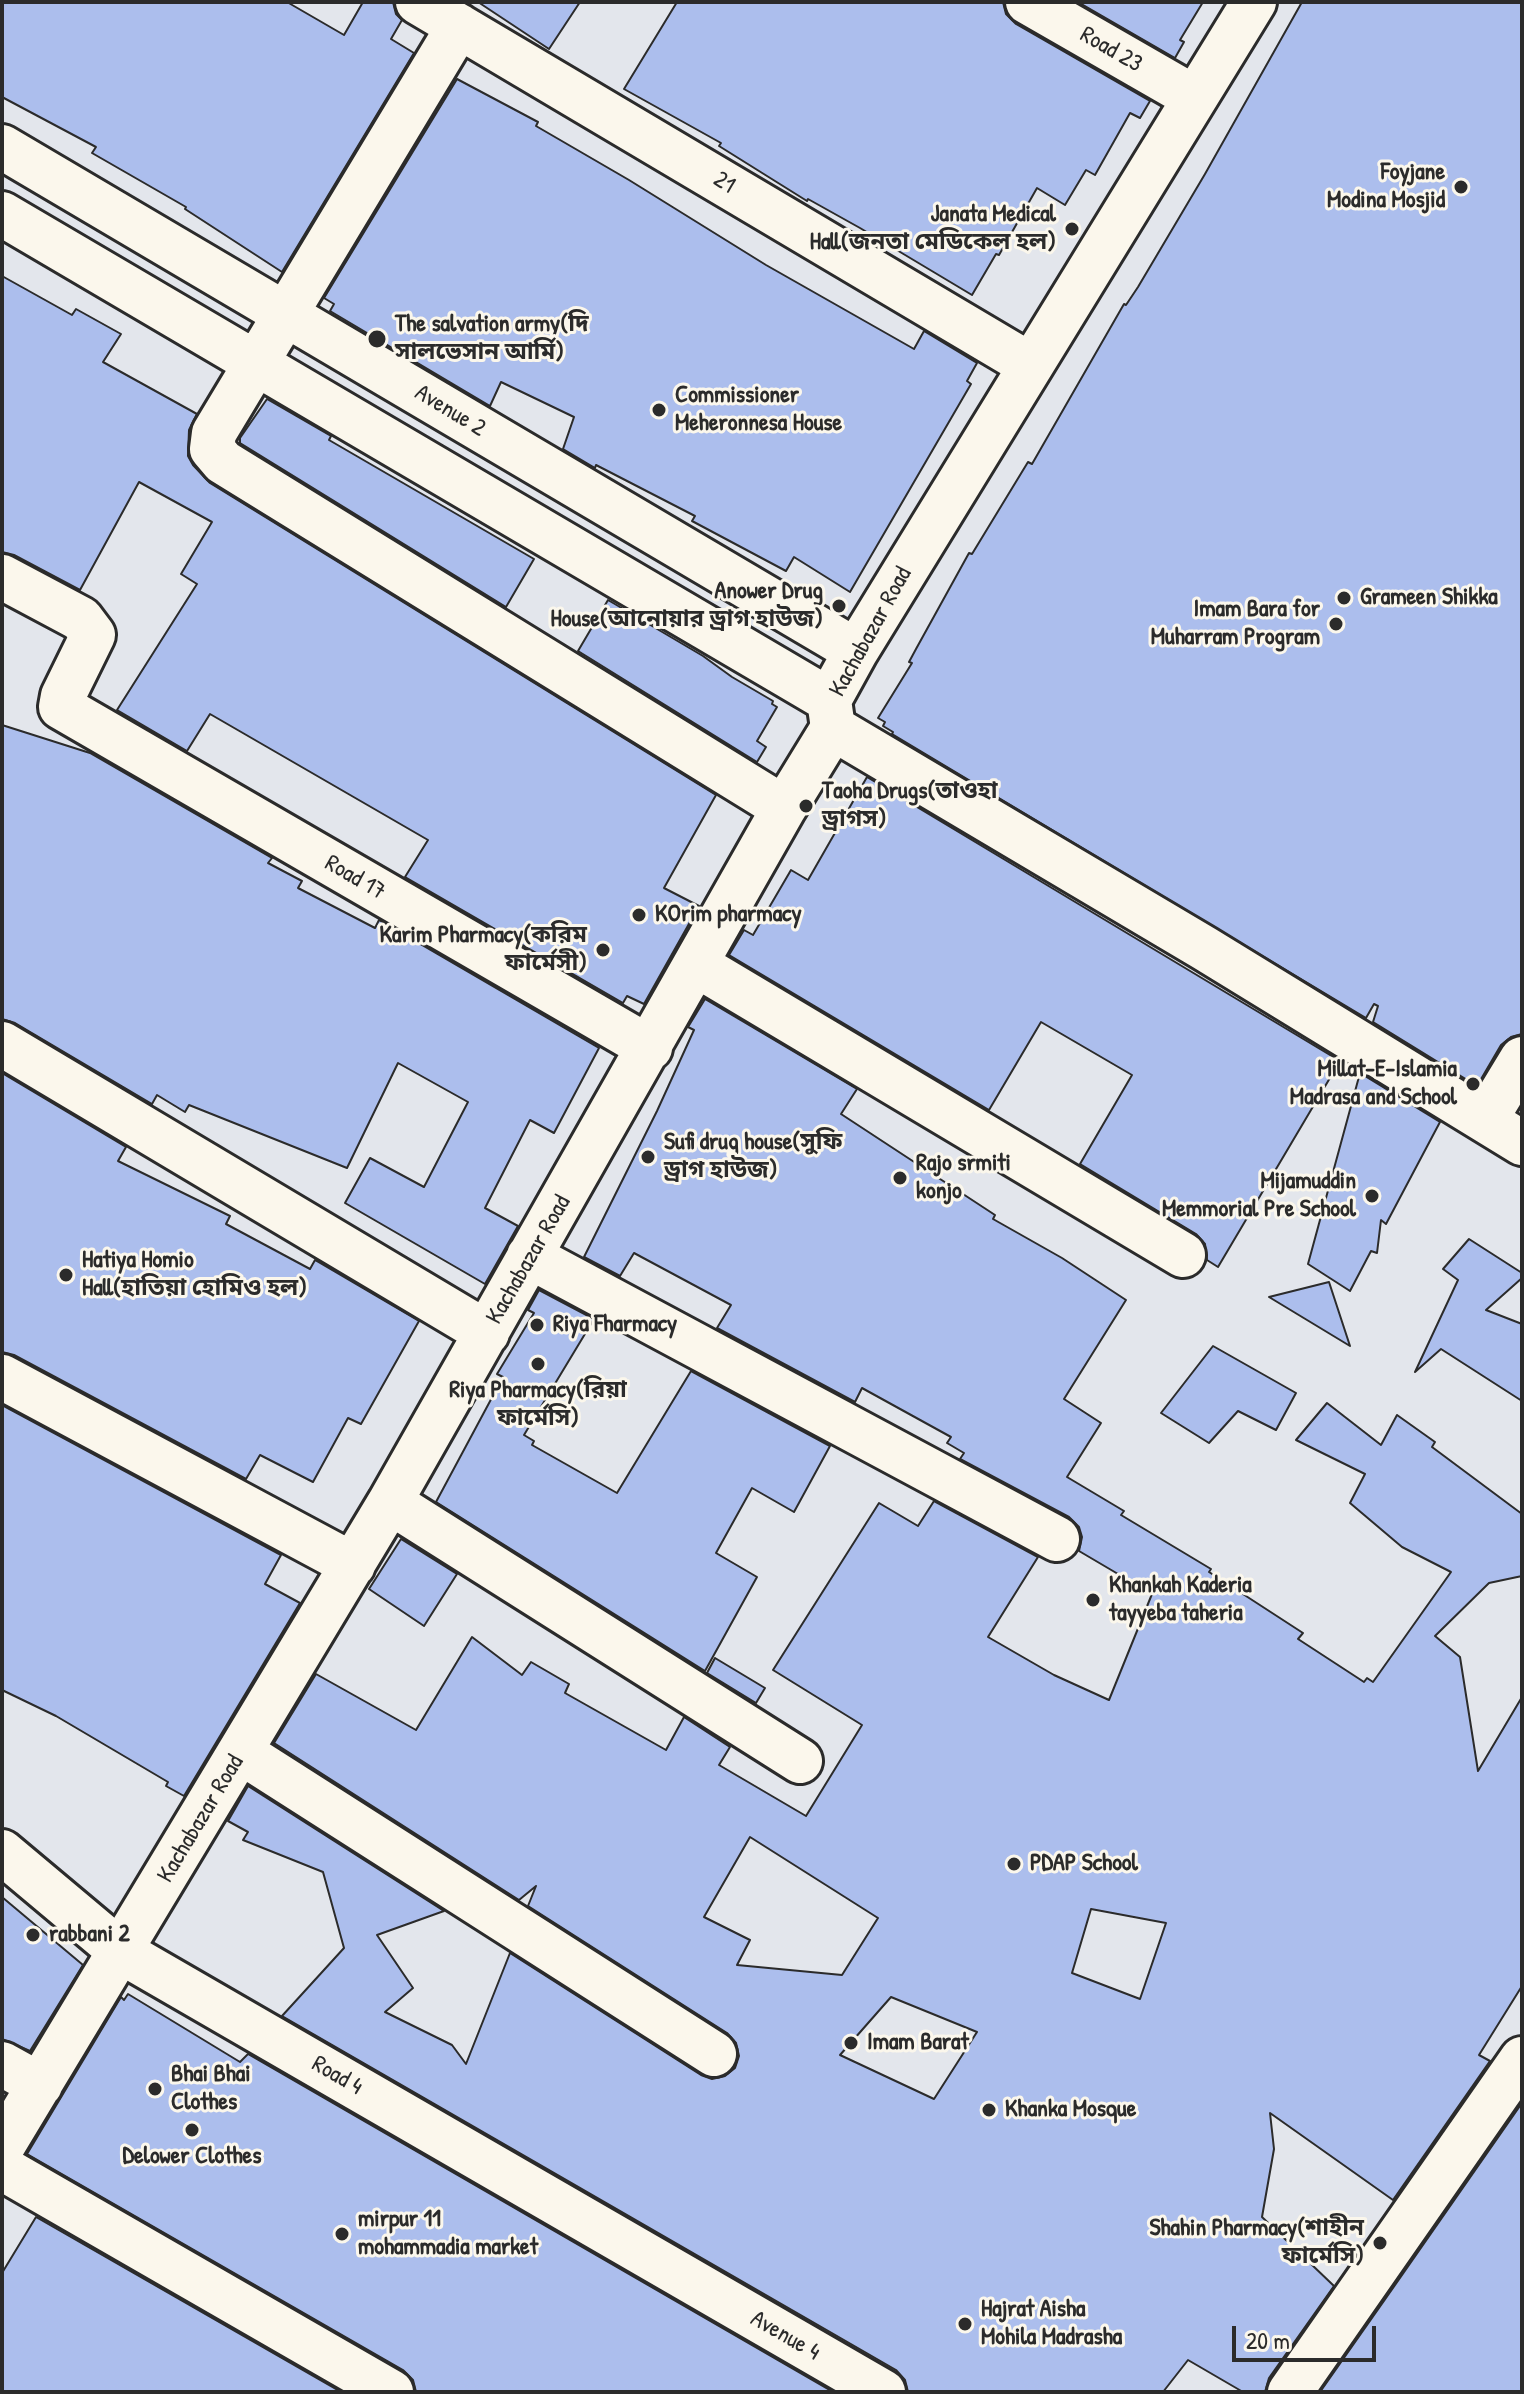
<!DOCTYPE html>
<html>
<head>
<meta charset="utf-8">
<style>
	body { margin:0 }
	#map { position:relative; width:1524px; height:2394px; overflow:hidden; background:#e3e6ec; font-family:"Patrick Hand",sans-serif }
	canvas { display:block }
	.frame { position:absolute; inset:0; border:4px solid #2b2b2b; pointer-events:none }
	.scale { position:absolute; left:1232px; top:2326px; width:144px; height:36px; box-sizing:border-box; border:4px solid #2b2b2b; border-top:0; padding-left:10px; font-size:24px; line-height:28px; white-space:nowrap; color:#2b2b2b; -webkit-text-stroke:6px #fbf7ec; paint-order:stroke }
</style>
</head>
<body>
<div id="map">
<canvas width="1524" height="2394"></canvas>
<div class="frame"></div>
<div class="scale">20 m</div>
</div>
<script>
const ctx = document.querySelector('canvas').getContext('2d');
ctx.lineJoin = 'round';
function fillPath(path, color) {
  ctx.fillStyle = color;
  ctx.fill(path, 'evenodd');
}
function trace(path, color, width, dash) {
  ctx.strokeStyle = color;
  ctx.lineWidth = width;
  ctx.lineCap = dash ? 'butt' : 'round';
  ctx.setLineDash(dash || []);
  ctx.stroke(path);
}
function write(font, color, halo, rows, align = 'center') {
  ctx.font = font + ' "Patrick Hand","Noto Sans Bengali",sans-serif';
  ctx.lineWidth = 6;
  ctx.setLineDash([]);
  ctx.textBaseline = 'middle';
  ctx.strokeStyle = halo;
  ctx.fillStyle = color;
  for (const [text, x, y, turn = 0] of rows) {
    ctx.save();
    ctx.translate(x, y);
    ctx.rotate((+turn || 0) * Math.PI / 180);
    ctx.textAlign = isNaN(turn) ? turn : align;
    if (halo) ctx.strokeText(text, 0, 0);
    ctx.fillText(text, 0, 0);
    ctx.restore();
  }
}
const building = new Path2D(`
	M2,2h285l57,33 19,-33h30l3,12 6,6 -11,19 23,14 -132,219 -97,-63 1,-2 -94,-54 4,-6 -94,-50z
	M478,2h102l-31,47z
	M677,2h326l3,12 10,10 134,77 -10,17 -10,-5 -35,62 -9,-5 -21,35 -28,-17 -38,67 -3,-1 -24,41 -112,-67 -52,-29 -1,2 -88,-55 2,-3 -97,-54z
	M1078,2h125l-23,38 4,2 -9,16z
	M1302,2h220v1032l-11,3 -10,8 -24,41 -104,-64 5,-16 -4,-2 -8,14 -474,-284 1,-2 -10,-6 2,-4 -7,-4 34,-55 -3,-1 7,-13 53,-96 3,1 56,-92 4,2 92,-160 2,1 12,-18 67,-113z
	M457,79l81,43 -2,4 93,54 137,85 148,84 10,-18 53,32 -10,18 4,3 -121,208 -56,-35 -8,14 -94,-50 3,-5 -99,-51 -1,3 -32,-19 11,-32 -73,-35 -11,24 -160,-95 4,-7 -10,-6z
	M2,276l70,39 4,-6 45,25 -18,28 94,52 -8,16 -1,26 5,9 17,18 506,312 -52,93 35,18 -55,98 -17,-8 -4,7 -218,-126 23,-37 -218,-126 -23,37 -70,-41 80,-126 -16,-10 31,-52 -73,-40 -59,108 -66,-35 -12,-3z
	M267,399l64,37 -2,4 205,119 -28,48 -266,-164v-5z
	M608,600l95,56 29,21 41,24 -1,3 5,3 -20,34 9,6 -9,15 -179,-111z
	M2,725l88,28 182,105 -4,5 34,18 -4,7 77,40 4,-8 220,128 -45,85 -24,-13 -45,88 33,18 -33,58 -140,-81 25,-45 54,29 44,-85 -70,-39 -51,105 -158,-63 -4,7 -28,-17 -5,9 -137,-81 -13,-4z
	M867,777l473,284 -122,206 -11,-7 -2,-16 -9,-10 -116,-70 52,-89 -91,-53 -52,88 -260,-155 15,-25 9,5 38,-65 17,10z
	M705,999l152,90 -16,25 154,101 -2,4 69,39 64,42 -62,99 37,24 -34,54 57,34 -3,4 90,54 -2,3 94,61 -5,6 66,43 3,-4 6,4 78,-110 -49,-25 -52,-44 15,-29 -69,-34 31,-37 54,42 16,-30 38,27 -3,5 90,67v62l-33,7 -54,53 25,21 18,114 44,-74v289l-43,69 11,6 -97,139 -123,-87 4,36 -12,68 72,69 -65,92 -4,14h-22l-55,-32 -25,32h-255l-3,-12 -9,-10 -614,-354 62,-68 -21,-76 -80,-32 5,-8 -20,-11 20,-35 196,125 -67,24 36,53 -28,24 67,33 14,19 44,-111 191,122 11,4 13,-3 10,-8 4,-12 -3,-13 -9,-10 -199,-127 8,-20 -17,14 -245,-157 42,-69 100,56 56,-93 50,38 9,-13 38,22 -4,9 101,57 18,-33 46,30 -11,18 87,51 56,-91 -89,-55 106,-167 39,23 16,-25 104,56 -50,80 66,38 55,25 43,-106 -73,-43 3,-14 -3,-10 -10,-10 -109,-58 4,-6 -17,-10 4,-6 -89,-49 -7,14 -138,-74 14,-23 -97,-52 -14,23 -36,-19 73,-146 37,-81 -6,-3zM750,1837l128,81 -36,57 -105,-10 13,-25 -46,-23zM1091,1909l75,14 -26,76 -68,-26zM891,1997l86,35 -43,67 -94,-44z
	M2,1073l124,74 -8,14 112,55 -4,8 84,45 5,-9 104,61 -58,103 -13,-6 -35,64 -53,-27 -14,24 -232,-124 -12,-3z
	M1360,1073l80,49 -54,102 -5,-4 -4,33 -6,-2 -21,40 -42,-27z
	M1469,1239l53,34v5l-36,32 36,14v77l-81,-52 -26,23 43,-92 -15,-11z
	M1329,1282l21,64 -81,-49z
	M539,1290l55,29 -70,116 10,6 -2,4 85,48 74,-122 139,75 -36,66 -42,-24 -36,65 41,24 -52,94 -269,-169 67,-125 -6,-3 37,-61 -6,-3z
	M1213,1346l83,47 -20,37 -38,-19 -29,32 -48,-30z
	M2,1405l279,150 -16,29 35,19 -116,193 -18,-10 2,-4 -112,-66 -54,-26z
	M401,1539l56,35 -33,52 -55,-37z
	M715,1658l50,30 -9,15 -49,-30z
	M2,1897l81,68 -53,86 -28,-12z
	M128,1994l112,68 8,-8 585,338h-417l-3,-12 -10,-10 -376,-216 94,-157 3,3z
	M1522,2103v289h-202l66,-94z
	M36,2217l305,175h-339v-119z`);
fillPath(building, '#acbeed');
trace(building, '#2b2b2b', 2);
const minor = new Path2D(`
	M418,2l612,363
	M1028,2l167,96
	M459,26l-245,407 -2,16 11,13 561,346
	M2,147l854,504
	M2,214l827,486
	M2,577l79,42 12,16 -30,61 -2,11 589,341
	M833,728l371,220 318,195
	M697,965l486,290
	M2,1044l485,289
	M1485,1120l37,-61
	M529,1256l528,283
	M2,1377l351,188
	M390,1502l410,259
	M241,1752l473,302
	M2,2064l38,21
	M2,2147l388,-645 394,-694 49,-80 -4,-28 27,-49 398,-649
	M2,2168l389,224
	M1290,2392l232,-333`);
const tertiary = new Path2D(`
	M2,1852l118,99 763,441`);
trace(minor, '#2b2b2b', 50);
trace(tertiary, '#2b2b2b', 50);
trace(minor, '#fbf7ec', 44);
trace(tertiary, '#fbf7ec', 44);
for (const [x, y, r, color] of [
	[1461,187,8,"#2b2b2b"],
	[1072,229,8,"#2b2b2b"],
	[377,339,10,"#2b2b2b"],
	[659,410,8,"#2b2b2b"],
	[1344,598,8,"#2b2b2b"],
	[839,606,8,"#2b2b2b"],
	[1336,624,8,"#2b2b2b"],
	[806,806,8,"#2b2b2b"],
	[639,915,8,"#2b2b2b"],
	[603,950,8,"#2b2b2b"],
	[1473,1084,8,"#2b2b2b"],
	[648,1157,8,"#2b2b2b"],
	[900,1178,8,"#2b2b2b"],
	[1372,1196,8,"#2b2b2b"],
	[66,1275,8,"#2b2b2b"],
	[537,1325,8,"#2b2b2b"],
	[538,1364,8,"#2b2b2b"],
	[1093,1600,8,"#2b2b2b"],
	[1014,1864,8,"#2b2b2b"],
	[33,1935,8,"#2b2b2b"],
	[851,2043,8,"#2b2b2b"],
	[155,2089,8,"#2b2b2b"],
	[989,2110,8,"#2b2b2b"],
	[192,2130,8,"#2b2b2b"],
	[342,2234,8,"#2b2b2b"],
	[1380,2243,8,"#2b2b2b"],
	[965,2324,8,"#2b2b2b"]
]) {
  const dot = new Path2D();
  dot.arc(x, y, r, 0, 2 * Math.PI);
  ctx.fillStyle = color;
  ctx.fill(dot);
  trace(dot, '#fbf7ec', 3);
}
write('24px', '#2b2b2b', '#fbf7ec', [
	["Road 23",1111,50,30],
	["21",724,183,31],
	["Avenue 2",450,411,31],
	["Kachabazar Road",871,632,-61],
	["Road 17",355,878,30],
	["Kachabazar Road",529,1260,-60],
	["Kachabazar Road",201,1819,-59],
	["Road 4",337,2076,30],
	["Avenue 4",785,2336,30]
]);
write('bold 24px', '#2b2b2b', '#fbf7ec', [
	["Foyjane",1445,173,"right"],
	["Modina Mosjid",1445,201,"right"],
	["Janata Medical",1056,215,"right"],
	["Hall(জনতা মেডিকেল হল)",1056,243,"right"],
	["The salvation army(দি",395,325],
	["সালভেসান আর্মি)",395,353],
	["Commissioner",675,396],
	["Meheronnesa House",675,424],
	["Anower Drug",823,592,"right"],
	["House(আনোয়ার ড্রাগ হাউজ)",823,620,"right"],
	["Grameen Shikka",1360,598],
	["Imam Bara for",1320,610,"right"],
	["Muharram Program",1320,638,"right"],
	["Taoha Drugs(তাওহা",822,792],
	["ড্রাগস)",822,820],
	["KOrim pharmacy",655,915],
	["Karim Pharmacy(করিম",587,936,"right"],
	["ফার্মেসী)",587,964,"right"],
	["Millat-E-Islamia",1457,1070,"right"],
	["Madrasa and School",1457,1098,"right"],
	["Sufi drug house(সুফি",664,1143],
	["ড্রাগ হাউজ)",664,1171],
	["Rajo srmiti",916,1164],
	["konjo",916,1192],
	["Mijamuddin",1356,1182,"right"],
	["Memmorial Pre School",1356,1210,"right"],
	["Hatiya Homio",82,1261],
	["Hall(হাতিয়া হোমিও হল)",82,1289],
	["Riya Fharmacy",553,1325],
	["Riya Pharmacy(রিয়া",538,1391,"center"],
	["ফার্মেসি)",538,1419,"center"],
	["Khankah Kaderia",1109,1586],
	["tayyeba taheria",1109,1614],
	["PDAP School",1030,1864],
	["rabbani 2",49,1935],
	["Imam Barat",867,2043],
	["Bhai Bhai",171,2075],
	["Clothes",171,2103],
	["Khanka Mosque",1005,2110],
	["Delower Clothes",192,2157,"center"],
	["mirpur 11",358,2220],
	["mohammadia market",358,2248],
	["Shahin Pharmacy(শাহীন",1364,2229,"right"],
	["ফার্মেসি)",1364,2257,"right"],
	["Hajrat Aisha",981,2310],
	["Mohila Madrasha",981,2338]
], 'left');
</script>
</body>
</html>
